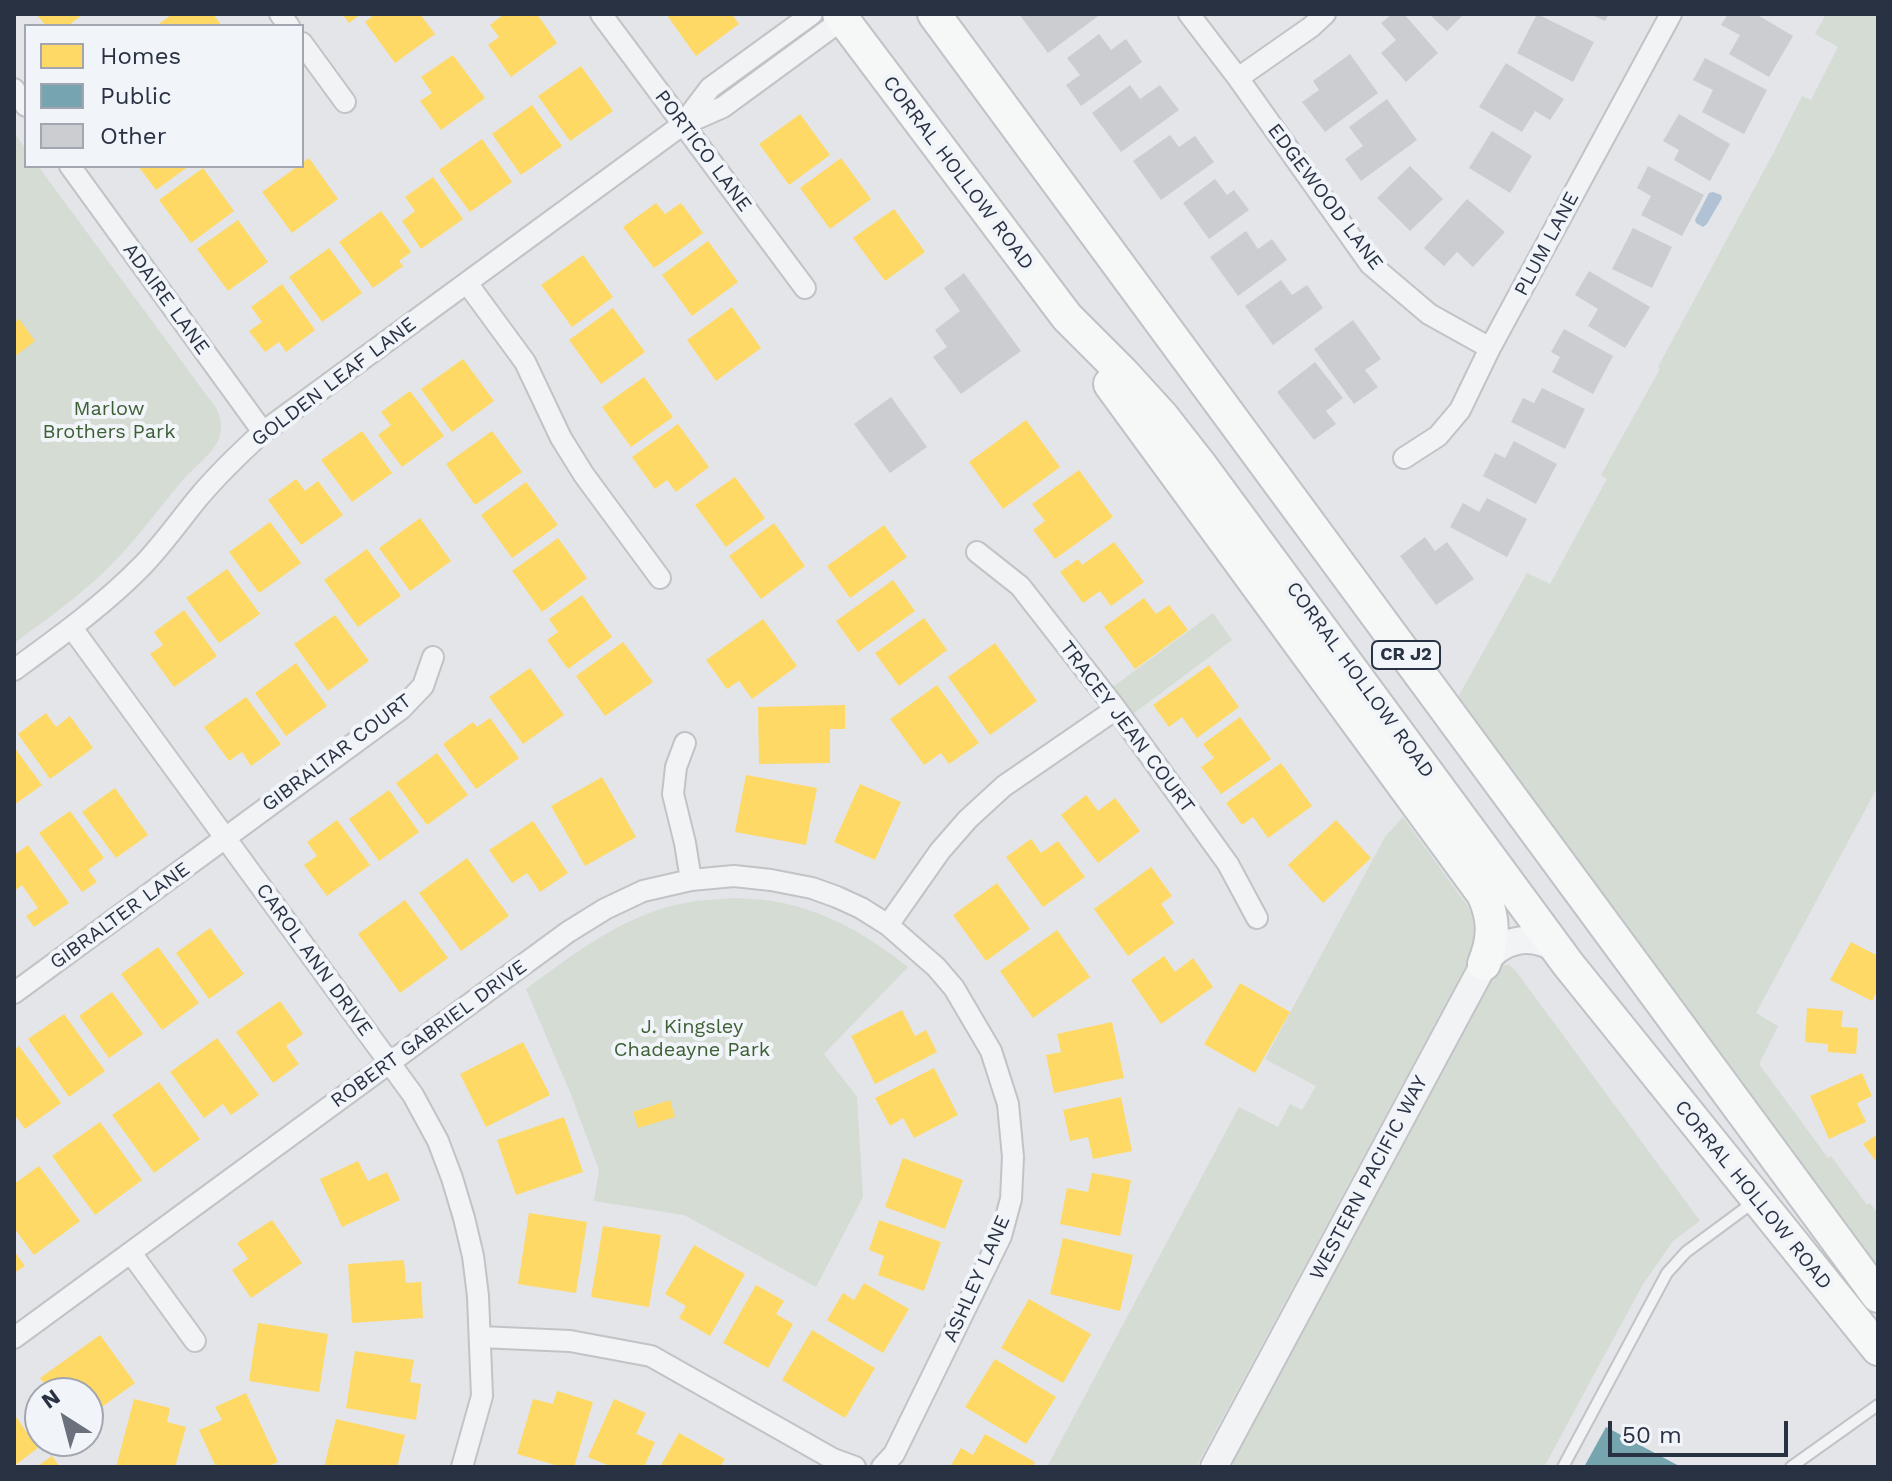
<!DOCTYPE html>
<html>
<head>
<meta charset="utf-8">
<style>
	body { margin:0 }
	#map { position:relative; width:1892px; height:1481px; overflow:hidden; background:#e3e5e8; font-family:"Work Sans",sans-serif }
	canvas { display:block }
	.frame { position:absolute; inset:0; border:16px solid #293243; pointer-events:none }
	.legend { position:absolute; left:24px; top:24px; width:280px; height:144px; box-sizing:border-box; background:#f1f4f8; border:2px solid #a1a6b0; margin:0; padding:10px 14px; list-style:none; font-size:24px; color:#293243 }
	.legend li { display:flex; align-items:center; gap:16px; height:40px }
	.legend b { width:40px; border:2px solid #a1a6b0 }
	.north { position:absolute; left:24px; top:1377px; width:80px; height:80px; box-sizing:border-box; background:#f1f4f8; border:2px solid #a1a6b0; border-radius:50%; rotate:324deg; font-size:22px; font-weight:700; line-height:32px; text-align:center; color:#293243 }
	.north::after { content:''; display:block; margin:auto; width:28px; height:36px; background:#6a717d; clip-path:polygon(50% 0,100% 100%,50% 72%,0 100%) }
	.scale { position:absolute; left:1608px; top:1421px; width:180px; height:36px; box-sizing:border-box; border:4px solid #293243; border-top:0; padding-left:10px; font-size:24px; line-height:28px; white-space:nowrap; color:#293243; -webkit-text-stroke:6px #f1f4f8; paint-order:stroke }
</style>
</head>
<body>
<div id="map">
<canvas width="1892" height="1481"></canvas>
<div class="frame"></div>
<ul class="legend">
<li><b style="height:22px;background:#ffd966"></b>Homes</li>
<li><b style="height:22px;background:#76a5af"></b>Public</li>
<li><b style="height:22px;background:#cbcdd1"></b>Other</li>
</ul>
<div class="north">N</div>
<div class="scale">50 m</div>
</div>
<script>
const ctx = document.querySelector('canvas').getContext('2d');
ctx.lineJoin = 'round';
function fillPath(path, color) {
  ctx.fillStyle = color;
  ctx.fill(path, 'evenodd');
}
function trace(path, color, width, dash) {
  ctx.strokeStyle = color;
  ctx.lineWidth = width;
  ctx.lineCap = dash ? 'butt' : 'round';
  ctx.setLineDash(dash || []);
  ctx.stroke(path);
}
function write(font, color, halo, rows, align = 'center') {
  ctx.font = font + ' "Work Sans",sans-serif';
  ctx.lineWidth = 8;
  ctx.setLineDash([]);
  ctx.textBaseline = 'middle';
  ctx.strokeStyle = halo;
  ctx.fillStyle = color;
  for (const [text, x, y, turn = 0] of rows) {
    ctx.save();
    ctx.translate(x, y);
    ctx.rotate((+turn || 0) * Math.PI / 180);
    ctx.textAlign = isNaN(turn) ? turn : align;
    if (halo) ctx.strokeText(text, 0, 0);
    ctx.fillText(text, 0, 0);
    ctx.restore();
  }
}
fillPath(new Path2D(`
	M1826,14h52v772l-122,227 22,13 -19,38 69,94 3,-2 36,49 3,-2 8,11v57l-421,-572 70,-126 23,11 57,-105 -6,-4 59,-106 -2,-2 117,-217 27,-54 9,4 27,-53 -23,-13z
	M14,133l12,16v17h12l178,242c5,10 7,19 3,30 -6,16 -25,29 -36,42 -26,30 -48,62 -77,90 -28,27 -60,50 -92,73z
	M1213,613l19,27 -102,76 -20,-27z
	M1403,817l74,102 3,6 -8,30 -276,512h-149l192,-360 39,20 12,-23 12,6 14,-24 -51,-27 120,-222z
	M734,898c12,1 25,1 38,3 53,9 94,33 136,66l-84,87 33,43 6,100 -47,90 -132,-72 -90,-14 5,-31 -29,-78 -44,-103c53,-39 102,-78 170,-88 12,-1 25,-2 38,-3z
	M1504,965h5l6,5 185,251 -27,20 -30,43 -99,183h-323l264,-488 14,-13z`), '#d4dcd3');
fillPath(new Path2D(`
	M1713,192l8,3 1,3 -15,26 -4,3 -7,-4 -1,-3 14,-27z`), '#b1c2d4');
fillPath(new Path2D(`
	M36,14h47l-15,12h-22z
	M172,14h41l9,12h-66z
	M342,14h19l-12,9z
	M375,14h45l15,20 -40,29 -30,-41z
	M504,14h24l1,2 8,-2 20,29 -46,34 -23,-32 11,-8 -9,-12z
	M666,14h66l7,10 -43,32z
	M453,55l32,43 -44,32 -21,-29 12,-8 -11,-16z
	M581,66l32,45 -43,30 -32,-45z
	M532,105l30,41 -41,29 -29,-41z
	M800,114l30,41 -41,30 -30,-41z
	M482,139l30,43 -42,30 -31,-42z
	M309,158l29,41 -46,34 -30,-41 36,-26h4v-3z
	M841,158l30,41 -41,30 -30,-41z
	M138,166h51l-33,24z
	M203,168l31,43 -43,32 -32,-43z
	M433,177l30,42 -42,30 -19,-28 13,-10 -10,-14z
	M656,203l9,11 16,-11 22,30 -49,35 -31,-41z
	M894,209l31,43 -40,29 -32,-43z
	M381,211l30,41 -12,9 4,5 -30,22 -34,-46z
	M238,220l30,42 -40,29 -31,-42z
	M708,241l30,41 -46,34 -30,-41z
	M329,248l33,45 -40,29 -33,-45z
	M583,255l30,42 -41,30 -31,-42z
	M282,284l33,46 -29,22 -7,-10 -14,10 -16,-21 13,-9 -11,-15z
	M732,307l29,41 -45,33 -29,-41z
	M613,308l32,44 -44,32 -32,-44z
	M19,319l16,22 -21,16v-34z
	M463,359l31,42 -42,31 -31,-43z
	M644,377l29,40 -42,30 -29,-40z
	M410,391l34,45 -42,31 -24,-32 13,-10 -10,-13z
	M1026,420l34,47 -57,42 -34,-47z
	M678,424l31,43 -33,25 -9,-12 -12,9 -23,-32z
	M362,431l30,42 -40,29 -31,-42z
	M492,431l30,41 -47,33 -29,-41z
	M1079,470l34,47 -58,42 -22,-29 12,-9 -13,-17z
	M735,477l30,41 -39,29 -31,-42z
	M296,479l9,12 13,-10 25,34 -42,30 -33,-45z
	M526,482l32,43 -46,33 -31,-43z
	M420,518l31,43 -41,30 -31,-43z
	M270,522l31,41 -42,30 -30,-41z
	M774,523l31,43 -44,33 -32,-43z
	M884,525l23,32 -57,41 -23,-32z
	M558,538l29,40 -45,34 -30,-41z
	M1114,542l30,40 -33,24 -11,-15 -17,12 -23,-31 18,-13 4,6z
	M367,549l34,47 -43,31 -34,-47z
	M227,569l33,45 -41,29 -33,-45z
	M893,580l22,31 -57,41 -22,-31z
	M582,595l30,42 -44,32 -21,-29 11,-8 -9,-13z
	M1144,598l12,16 13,-9 19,25 -53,39 -31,-42z
	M184,610l33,46 -43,31 -24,-33 13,-9 -9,-13z
	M335,615l34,46 -41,30 -34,-47z
	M924,618l23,32 -48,36 -24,-33z
	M763,619l34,47 -45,33 -13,-18 -12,8 -21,-29z
	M623,642l30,40 -48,34 -29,-40z
	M995,643l42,58 -47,34 -42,-58z
	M296,663l31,43 -41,30 -31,-43z
	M1209,665l30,42 -42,31 -15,-21 -13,10 -16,-22z
	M530,668l34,47 -41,29 -34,-47z
	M937,685l42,58 -30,21 -8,-11 -17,12 -34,-46z
	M246,697l35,47 -30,22 -9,-14 -13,9 -25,-34z
	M845,705v24h-15v34l-71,1 -1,-57z
	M46,713l10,14 14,-11 23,32 -43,31 -32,-45z
	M1240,717l31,42 -50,35 -20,-27 13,-9 -11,-14z
	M490,718l29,40 -43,31 -33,-45 30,-22 4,5z
	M14,747l28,38 -28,20z
	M437,753l31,42 -41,30 -31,-42z
	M1281,763l31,43 -44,32 -15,-21 -11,8 -16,-22z
	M746,775l71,13 -11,57 -71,-13z
	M602,777l34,60 -51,29 -34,-60z
	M860,784l41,18 -26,58 -41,-18z
	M115,788l33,47 -32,23 -34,-46z
	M389,790l30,42 -40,29 -30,-42z
	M1086,795l12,16 17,-13 25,33 -42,32 -37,-48z
	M70,811l34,47 -16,12 9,12 -15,10 -43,-59z
	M337,820l33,45 -43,31 -23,-31 13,-9 -10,-14z
	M1336,820l35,38 -48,45 -35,-38z
	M533,821l35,52 -28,19 -13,-19 -15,10 -23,-33z
	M1031,839l10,14 17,-12 27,36 -42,30 -37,-50z
	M28,845l41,58 -35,24 -8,-11 12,-8 -16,-23 -8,6v-36z
	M467,858l42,58 -48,35 -42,-58z
	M1151,867l21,29 -11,8 13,19 -46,33 -34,-47z
	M997,883l33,46 -44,32 -33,-46z
	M405,900l43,58 -48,35 -42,-59z
	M210,928l34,46 -35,25 -33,-46z
	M1057,930l33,47 -57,41 -33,-47z
	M1851,942l27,14v33l-6,12 -42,-21z
	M158,947l41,56 -37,27 -41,-56z
	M1164,956l11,16 18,-14 20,29 -52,37 -30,-44z
	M1240,983l50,29 -35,61 -51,-29z
	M112,992l31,42 -34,24 -30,-42z
	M280,1001l23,33 -17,12 13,18 -26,19 -37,-51z
	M1807,1008l36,3 -2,16 17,1 -2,26 -28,-2v-8l-23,-2z
	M902,1010l13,26 11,-6 11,22 -62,32 -24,-48z
	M64,1014l41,57 -36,26 -41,-58z
	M1112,1022l12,56 -70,15 -8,-38 15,-3 -4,-18z
	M217,1038l42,57 -28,20 -8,-11 -19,14 -34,-46z
	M523,1042l27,53 -64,32 -26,-53z
	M19,1046l42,57 -36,26 -11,-15v-64z
	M934,1068l24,47 -44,23 -11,-20 -13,8 -15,-28z
	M1862,1073l10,23 -15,7 9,19 -37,17 -19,-43z
	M159,1082l41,57 -46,34 -42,-58z
	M1121,1097l11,54 -39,8 -5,-22 -18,4 -7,-31z
	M670,1100l5,17 -37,11 -5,-16z
	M564,1117l19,55 -67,23 -19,-55z
	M100,1122l42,58 -47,35 -43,-59z
	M1878,1134v30l-15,-20z
	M903,1158l60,22 -18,49 -60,-22z
	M358,1161l10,20 19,-9 13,28 -58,27 -22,-48z
	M39,1166l41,55 -46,34 -20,-27v-44z
	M1092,1173l39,7 -11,56 -60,-12 7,-36 21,4z
	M529,1213l58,9 -11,71 -58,-9z
	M272,1220l30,43 -51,35 -19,-28 16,-11 -11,-16z
	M879,1220l62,22 -17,49 -46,-16 6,-19 -15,-6z
	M603,1226l58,9 -12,72 -58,-10z
	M1063,1238l70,17 -13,56 -70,-17z
	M694,1245l51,29 -35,62 -31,-18 7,-12 -21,-12z
	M14,1251l11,15 -11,7z
	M404,1260l2,23 15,-1 2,36 -71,5 -4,-59z
	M864,1283l45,26 -26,44 -56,-33 16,-27 11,7z
	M756,1285l28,16 -8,13 17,10 -25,44 -45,-25z
	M1029,1299l62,35 -28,49 -62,-35z
	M258,1323l70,11 -9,58 -70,-11z
	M812,1330l63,38 -30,50 -63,-38z
	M100,1335l35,48 -47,34v-24h-37l-11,-15z
	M355,1351l59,9 -4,22 11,2 -5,36 -70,-12z
	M995,1359l61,38 -30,47 -61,-37z
	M557,1391l36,11 -19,65h-12l-45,-13 16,-55 20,5z
	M246,1393l32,69 -11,5h-51l-17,-37 23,-10 -7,-13z
	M134,1399l36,9 -3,14 19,5 -11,40h-59z
	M614,1399l32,14 -10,21 19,8 -11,25h-32l-24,-10z
	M14,1414l24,34 -24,18z
	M336,1419l69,16 -8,32h-73z
	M679,1433l46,26 -5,8h-60z
	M985,1434l50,28 -3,5h-82l11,-19 12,7z
	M52,1456l8,11h-24z`), '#ffd966');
fillPath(new Path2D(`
	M1606,1427l75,40h-97z`), '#76a5af');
fillPath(new Path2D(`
	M1019,14h82l-53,39z
	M1392,14h12l34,39 -32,29 -25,-29 15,-13 -15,-17z
	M1429,14h35l-17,17z
	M1537,14l57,28 -21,40 -56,-29z
	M1590,14h19l-4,7z
	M1728,14h28l37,22 -24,41 -40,-23 11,-19 -19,-10z
	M1099,34l12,16 15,-11 16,23 -61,44 -15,-21 14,-10 -13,-17z
	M1350,54l28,39 -53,39 -23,-30 17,-12 -6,-9z
	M1705,58l62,32 -23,44 -42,-22 11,-22 -20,-10z
	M1506,63l58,36 -14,21 -15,-9 -13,21 -43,-25z
	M1130,85l10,14 20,-14 19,25 -58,42 -29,-39z
	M1387,99l30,41 -56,41 -16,-22 18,-13 -14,-19z
	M1679,114l51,30 -20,37 -36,-21 5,-10 -16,-9z
	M1492,131l40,25 -22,37 -41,-25z
	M1170,135l9,12 16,-11 19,26 -53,38 -28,-39z
	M1410,166l33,33 -33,32 -33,-33z
	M1648,166l56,29 -22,41 -41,-21 10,-19 -14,-8z
	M1215,179l12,16 7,-5 15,20 -40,29 -26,-36z
	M1467,199l38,33 -32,35 -16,-15 -13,14 -20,-18z
	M1633,228l39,19 -20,41 -40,-19z
	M1246,231l12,18 14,-10 15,21 -49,36 -28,-39z
	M1589,271l61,36 -25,41 -37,-22 10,-17 -23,-14z
	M964,273l57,78 -60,43 -28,-37 14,-10 -12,-17 25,-19 -16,-23z
	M1281,280l11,15 15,-10 16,23 -50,37 -28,-39z
	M1353,320l28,39 -16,11 13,17 -24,17 -40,-55z
	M1564,329l49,27 -20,38 -41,-22 8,-15 -9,-5z
	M1315,362l28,36 -17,13 10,13 -22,16 -37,-48z
	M1542,388l43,21 -20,40 -54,-27 12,-24 11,5z
	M891,397l36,50 -37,26 -36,-49z
	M1514,441l43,23 -21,40 -53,-28 12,-23 10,5z
	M1487,498l40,21 -20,38 -57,-30 13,-24 16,9z
	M1425,537l10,14 12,-9 27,37 -38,26 -36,-49z`), '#cbcdd1');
const service = new Path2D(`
	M1563,1467l104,-194 19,-21 69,-51
	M1791,1467l87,-62`);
const minor = new Path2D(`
	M280,14l9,12
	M601,14l204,274
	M1189,14l49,64 132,186 59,50 61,34
	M302,43l43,59
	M1238,78l73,-51 14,-13
	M14,89l12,17
	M685,121l25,-33 102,-74
	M70,166l193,266
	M467,283l58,79 36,76 23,37 76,103
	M1404,458l34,-22 22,-26 30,-62 181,-334
	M977,552l43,34 96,123 112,155 29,54
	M72,628l341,467 25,46 14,37 12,40 9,38 5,40 4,100 -20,71
	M14,670c45,-33 90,-65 129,-105 20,-21 37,-45 55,-67 20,-24 42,-45 65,-66l419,-307 41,-18 127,-93
	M685,743l-9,24 -3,27 12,49 6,37
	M888,925l52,-74 28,-32 36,-33 112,-77
	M14,993l387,-284 22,-23 10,-29
	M131,1253l64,88
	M480,1337l90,4 81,15 182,103 22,8
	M14,1338l554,-406 37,-23 38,-18 48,-11 43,-4 37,4 41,8 25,9 24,11 27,17 48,42 18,21 37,63 17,53 5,53 -2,42 -10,37 -107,218 -12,13`);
const tertiary = new Path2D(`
	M1214,1467l270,-503c18,-26 47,-31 74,-14`);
const primary = new Path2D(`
	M839,14l228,303 56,56 40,44 36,46 369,501 310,385
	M934,14l944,1282
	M1110,384l373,510c12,25 11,45 1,70`);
trace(service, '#c1c3c6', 14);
trace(minor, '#c1c3c6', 24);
trace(tertiary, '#c1c3c6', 30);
trace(primary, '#bfc2c6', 36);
trace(service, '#f2f3f5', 10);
trace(minor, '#f2f3f5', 20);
trace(tertiary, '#f2f3f5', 26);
trace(primary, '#f6f7f7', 32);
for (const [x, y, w] of [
	[1406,655,68]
]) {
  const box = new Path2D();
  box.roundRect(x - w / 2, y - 14, w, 28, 6);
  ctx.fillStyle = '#f1f4f8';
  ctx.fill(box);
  trace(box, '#293243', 2);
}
write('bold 18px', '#293243', null, [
	["CR J2",1406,655]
]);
write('20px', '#293243', '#f1f4f8', [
	["PORTICO LANE",703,151,53],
	["CORRAL HOLLOW ROAD",958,173,53],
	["EDGEWOOD LANE",1325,197,53],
	["PLUM LANE",1547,244,-62],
	["ADAIRE LANE",166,299,54],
	["GOLDEN LEAF LANE",334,382,-37],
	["CORRAL HOLLOW ROAD",1360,680,54],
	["TRACEY JEAN COURT",1127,727,53],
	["GIBRALTAR COURT",337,753,-37],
	["GIBRALTER LANE",120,916,-36],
	["CAROL ANN DRIVE",314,960,54],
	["ROBERT GABRIEL DRIVE",429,1034,-36],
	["WESTERN PACIFIC WAY",1369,1178,-62],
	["CORRAL HOLLOW ROAD",1753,1195,51],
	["ASHLEY LANE",977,1279,-66]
]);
write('20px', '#3d5f35', '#f1f4f8', [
	["Marlow",109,409],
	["Brothers Park",109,432],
	["J. Kingsley",692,1027],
	["Chadeayne Park",692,1050]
]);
</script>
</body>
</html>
